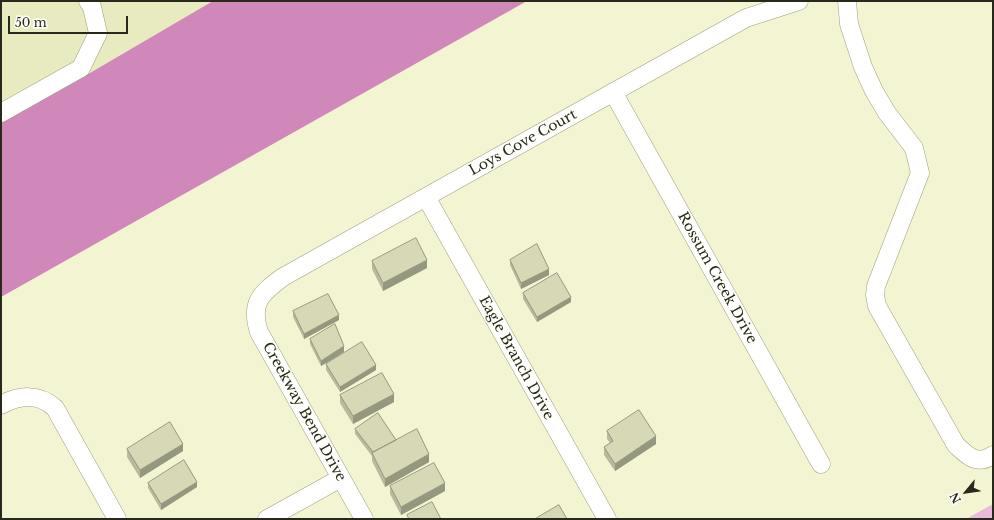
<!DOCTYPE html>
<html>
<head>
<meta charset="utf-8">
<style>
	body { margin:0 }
	#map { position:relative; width:994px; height:520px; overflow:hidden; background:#f3f4d1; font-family:"Libre Baskerville",serif }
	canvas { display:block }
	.frame { position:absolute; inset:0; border:2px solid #28291c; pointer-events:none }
	.north { position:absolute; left:946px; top:472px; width:40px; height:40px; -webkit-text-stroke:3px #fefff8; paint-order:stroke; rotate:241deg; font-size:11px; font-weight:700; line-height:16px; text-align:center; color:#28291c }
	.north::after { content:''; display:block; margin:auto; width:14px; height:18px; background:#28291c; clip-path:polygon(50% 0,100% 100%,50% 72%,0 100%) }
	.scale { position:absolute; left:8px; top:16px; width:120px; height:18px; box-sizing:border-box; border:2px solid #28291c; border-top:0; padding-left:5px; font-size:12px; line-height:14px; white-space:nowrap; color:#28291c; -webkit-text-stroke:3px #fefff8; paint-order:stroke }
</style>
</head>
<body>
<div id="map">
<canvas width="994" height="520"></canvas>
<div class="frame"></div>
<div class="north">N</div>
<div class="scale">50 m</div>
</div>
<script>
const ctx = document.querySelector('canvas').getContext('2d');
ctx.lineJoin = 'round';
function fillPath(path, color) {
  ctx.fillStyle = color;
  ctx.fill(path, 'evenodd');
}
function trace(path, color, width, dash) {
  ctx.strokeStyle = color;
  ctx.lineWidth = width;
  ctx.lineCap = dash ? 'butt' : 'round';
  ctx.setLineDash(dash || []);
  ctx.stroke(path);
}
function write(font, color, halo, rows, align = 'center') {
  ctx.font = font + ' "Libre Baskerville",serif';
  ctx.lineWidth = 3;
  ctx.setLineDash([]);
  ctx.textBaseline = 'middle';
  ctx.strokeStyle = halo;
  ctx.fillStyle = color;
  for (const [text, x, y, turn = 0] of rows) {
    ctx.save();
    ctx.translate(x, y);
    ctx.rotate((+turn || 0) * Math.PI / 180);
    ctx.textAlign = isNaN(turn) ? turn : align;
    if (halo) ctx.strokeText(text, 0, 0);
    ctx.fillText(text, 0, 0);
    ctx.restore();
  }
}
fillPath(new Path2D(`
	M1,1h212l-135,79 -77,43z`), '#e8eabf');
fillPath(new Path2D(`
	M993,504v15h-27z`), '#ebbada');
fillPath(new Path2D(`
	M213,1h314l-526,296v-174l77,-43z`), '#d087b9');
const minor = new Path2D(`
	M847,1l2,23 14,43 11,24 13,22 27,35 6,25 -44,113 -1,9 2,11 79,139c12,11 20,21 37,10
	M613,92l208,372
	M1,113l80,-45 17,-35 -6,-26 -4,-6
	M426,197l181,322
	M1,405c18,-10 38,-12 54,3l62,111
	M267,519l74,-41
	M364,519l-105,-187c-9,-29 1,-38 24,-55l463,-259 53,-17`);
trace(minor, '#9e9f7f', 19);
trace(minor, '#fff', 18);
fillPath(new Path2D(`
	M510,260l39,15 -28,14 -11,-24z
	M372,261l55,7 -44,23 -11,-22z
	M523,293l48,9 -34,20 -14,-23z
	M293,311l46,9 -35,19 -11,-22z
	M310,339l34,13 -23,14 -11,-22z
	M326,364l50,6 -36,22 -14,-22z
	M340,395l54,7 -41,22 -13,-21z
	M355,429l41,11 33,22 -44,25 -13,-26v-5l-17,-22z
	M607,431l49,13 -41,27 -11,-16v-8l6,-4 -3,-4z
	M127,449l56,2 -43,27 -13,-21z
	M148,483l49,4 -36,23 -13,-22z
	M390,486l55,5 -44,24 -11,-21z`), '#b8ba9d');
fillPath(new Path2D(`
	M427,260v8l-44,23v-8z
	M549,269v6l-28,14v-6z
	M571,297v5l-34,20v-5z
	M339,315v5l-35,19v-5z
	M344,346v6l-23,14v-5z
	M376,365v5l-36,22v-5z
	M394,394v8l-41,22v-8z
	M656,436v8l-41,27v-7z
	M183,444v7l-43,27v-8z
	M429,454v8l-44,25v-8z
	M197,482v5l-36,23v-6z
	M445,483v8l-44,24v-8z`), '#96977f');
const building = new Path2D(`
	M416,238l11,22 -44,23 -11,-22z
	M537,244l12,25 -28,14 -11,-23z
	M557,273l14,24 -34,20 -14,-24z
	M328,294l11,21 -35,19 -11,-23z
	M335,324l9,22 -23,15 -11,-22z
	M362,342l14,23 -36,22 -14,-23z
	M382,373l12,21 -41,22 -13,-21z
	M639,410l17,26 -41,28 -11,-17 9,-6 -6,-10z
	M378,413l18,27 -23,12 -18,-23z
	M170,422l13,22 -43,26 -13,-21z
	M417,429l12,25 -44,25 -13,-26z
	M184,460l13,22 -36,22 -13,-21z
	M434,463l11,20 -44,24 -11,-21z
	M432,502l9,17h-32l-2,-4z
	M559,505l8,14h-32z`);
fillPath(building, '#d6d8b6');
trace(building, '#96977f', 1);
write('14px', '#28291c', '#fefff8', [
	["Loys Cove Court",523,143,-29],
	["Rossum Creek Drive",717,278,61],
	["Eagle Branch Drive",516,358,61],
	["Creekway Bend Drive",304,412,61]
]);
</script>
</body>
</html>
